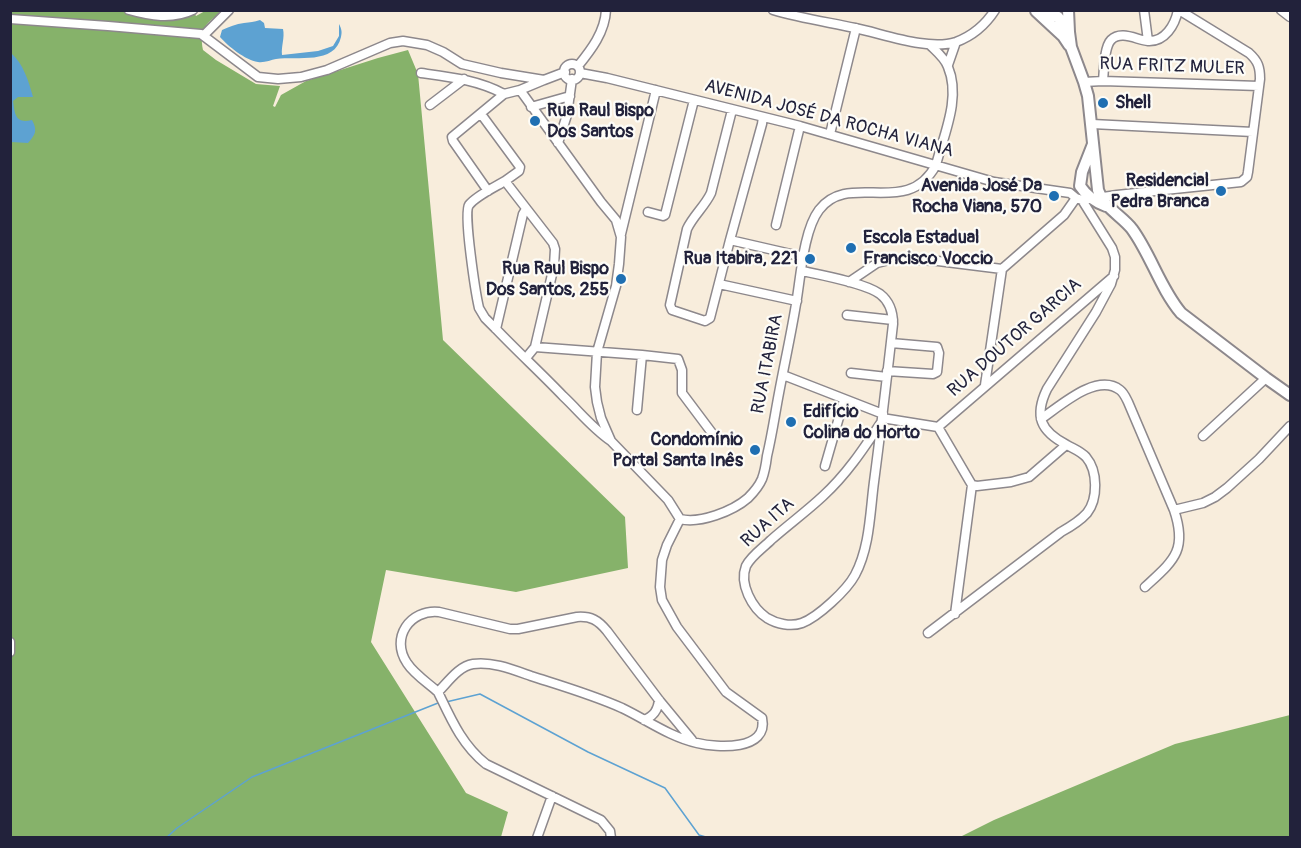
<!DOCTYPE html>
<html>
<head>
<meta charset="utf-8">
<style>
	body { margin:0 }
	#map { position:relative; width:1301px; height:848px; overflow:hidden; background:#f8eddc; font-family:Pangolin,sans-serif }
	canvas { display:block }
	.frame { position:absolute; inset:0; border:12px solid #22223b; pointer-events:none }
</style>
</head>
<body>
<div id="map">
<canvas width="1301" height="848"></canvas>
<div class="frame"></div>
</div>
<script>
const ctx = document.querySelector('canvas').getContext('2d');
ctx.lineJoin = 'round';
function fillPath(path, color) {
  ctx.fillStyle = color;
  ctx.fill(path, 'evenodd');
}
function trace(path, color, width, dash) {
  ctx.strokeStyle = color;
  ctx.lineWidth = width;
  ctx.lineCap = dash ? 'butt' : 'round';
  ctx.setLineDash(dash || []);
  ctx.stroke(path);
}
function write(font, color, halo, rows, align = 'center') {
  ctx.font = font + ' Pangolin,sans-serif';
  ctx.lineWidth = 4.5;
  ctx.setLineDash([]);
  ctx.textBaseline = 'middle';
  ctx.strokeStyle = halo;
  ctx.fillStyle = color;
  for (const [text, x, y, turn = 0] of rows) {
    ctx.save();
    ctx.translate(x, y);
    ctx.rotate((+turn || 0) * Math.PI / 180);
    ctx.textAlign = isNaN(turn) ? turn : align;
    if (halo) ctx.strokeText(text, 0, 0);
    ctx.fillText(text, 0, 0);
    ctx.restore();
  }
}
fillPath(new Path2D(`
	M193,10l3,6 9,-5h19c-18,11 -25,18 -21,39l13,10 40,24 24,2 -7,20 2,1 6,-12 25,-14 72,-23 30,-8 10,24 25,266 182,177 3,51 -112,24 -130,-22 -15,72 95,151 42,19 -7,25h-490l-1,-826z
	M1290,715v122h-330l34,-17 181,-76z`), '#86b26a');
fillPath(new Path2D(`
	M260,20l4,3 1,5 18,1c2,9 -2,17 -1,26l36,-4 15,-5 6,-10v-12c3,6 3,8 2,13 -6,28 -44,19 -65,22 -5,1 -12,4 -18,3 -13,-2 -30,-16 -38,-25l2,-7c7,-3 14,-6 22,-7 6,-1 10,-1 16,-3z
	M11,53c12,10 18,29 22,44h-15l-5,4c2,13 2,23 19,19 6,11 3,15 -4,23l-17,-1z`), '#5da2d2');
trace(new Path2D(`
	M446,702l34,-8 108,58 77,36 34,47 10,3
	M166,838l11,-10 75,-51 186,-74`), '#5da2d2', 1.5);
const minor = new Path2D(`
	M129,10c21,6 43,10 64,0
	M773,10c27,8 54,12 82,18 29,6 73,23 101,14 16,-6 30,-18 39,-32
	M1144,10l4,31
	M1281,10l9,7
	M10,19l98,7 93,8 57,43 20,2 23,-2 26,-7 63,-27 13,-2 24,4 16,7 19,12 39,9 43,7 21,-8
	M204,35l25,-25
	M564 72a8 8 0 1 1 16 0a8 8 0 1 1-16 0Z
	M948,65l8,-23
	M578,66c13,-16 27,-34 28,-56
	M421,73c29,4 57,7 83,21
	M580,73l27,5 193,48 194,56 76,11 6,5 6,2 35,-5 124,-13 6,-5 1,-5 12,-93c0,-12 -2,-18 -11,-26l-70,-43
	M1103,81c1,-10 1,-34 8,-41 10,-10 26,0 37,1 17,1 27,-16 30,-31
	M1084,82l19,-1 156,5
	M520,90l81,112 15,18 5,17 -2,27 -3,22 -19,66 -2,35 2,15 4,16 10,23 57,59 12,19
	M430,105l34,-26
	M531,107l39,-11
	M732,110l-21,83c-6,13 -18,23 -24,36l-17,76 2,5 33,11 5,-3 20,-78 32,-116 1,-7
	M481,114l39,53 -1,4 -14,10
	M1092,124l161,8
	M830,134l26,-106
	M558,143l9,-28 5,-36
	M488,191l-35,-50 -1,-4 52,-43 16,-4 24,-10
	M648,212l15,4 2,-1 29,-115
	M776,225l24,-99
	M621,234l35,-144
	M730,240l74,17
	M802,271c19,4 63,12 78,23 9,7 13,18 13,30 -6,53 -12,105 -19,158 -4,30 -4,65 -19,93 -8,15 -37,42 -53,48 -11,4 -25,1 -35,-5 -15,-10 -28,-34 -21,-52 5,-10 17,-18 25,-26 17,-15 36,-29 52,-44 24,-22 41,-48 59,-75
	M849,282l28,-19 16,-4 45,2 64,8
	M719,284l78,17
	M847,315l46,5
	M496,329l27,-115 3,-5
	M535,347l107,8 36,4 4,11v23l30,40
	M526,358l9,-11 19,-81 1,-17 -2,-6 -48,-62c-10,6 -29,15 -36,24 -6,8 7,90 10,103l6,10 11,11c22,23 45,44 67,67 16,15 29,32 48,45
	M887,371l46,3 4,-2 2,-19 -2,-6 -46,-4
	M851,373l36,4
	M783,375l100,39
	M985,385l17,-116 62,-54 12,-17
	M637,410l5,-55
	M882,418l56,9
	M1041,419c19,-13 56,-47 79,-29 4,3 6,8 8,12l46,108c14,41 -1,51 -29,77
	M938,427l176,-151
	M938,427l31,53 3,5 5,1 34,-4 18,-5 37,-32
	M1203,436l63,-58
	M825,466l19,-66
	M1174,510l29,-7 12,-6 12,-9 32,-29 31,-33
	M680,519c20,5 53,-8 68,-21 6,-6 11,-12 14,-19 3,-8 4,-15 5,-23 5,-21 8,-42 12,-63 6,-32 13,-63 18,-95 4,-25 7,-68 22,-88 30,-40 88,9 117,-45 8,-31 25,-67 12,-98 -3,-9 -12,-16 -18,-22
	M955,614l17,-129
	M928,633l133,-101c9,-5 18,-10 26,-19 11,-14 11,-42 -1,-56 -6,-6 -12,-8 -19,-12 -27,-14 -33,-29 -20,-56l49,-77 15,-28 4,-14v-13l-3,-9 -30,-48
	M10,642v10
	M438,692c-10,-9 -24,-18 -31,-29 -17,-25 3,-54 32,-51l71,17h8l59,-12c14,-1 21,3 30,14l52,69 33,40
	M644,720c10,-4 14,-10 15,-20
	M537,838l15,-42
	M611,838l-1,-7 -9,-11 -115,-56c-24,-19 -35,-45 -48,-72 10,-10 21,-26 35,-28 19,-3 41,6 58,12 31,10 62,19 91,32 25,12 48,29 75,35 20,5 72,8 65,-25l-36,-26 -49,-65 -15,-27 -2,-13 2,-27 5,-15 13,-26`);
const major = new Path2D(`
	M1040,10l18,7 11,15 2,15 13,35 4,14 10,94c5,17 24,26 34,39 19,26 28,59 49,84l85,65 24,17
	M1068,10l1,22
	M1036,11l27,25 6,9
	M1093,144l-11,28 -2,14c6,9 15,16 26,20`);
trace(minor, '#8d888c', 11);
trace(major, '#8d888c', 14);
trace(minor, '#fff', 8);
trace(major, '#fff', 10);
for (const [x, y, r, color] of [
	[1103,103,6,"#1f6fb2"],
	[535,121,6,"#1f6fb2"],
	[1221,191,6,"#1f6fb2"],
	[1054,196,6,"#1f6fb2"],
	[851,248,6,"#1f6fb2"],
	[810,259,6,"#1f6fb2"],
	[621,279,6,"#1f6fb2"],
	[791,422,6,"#1f6fb2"],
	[755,450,6,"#1f6fb2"]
]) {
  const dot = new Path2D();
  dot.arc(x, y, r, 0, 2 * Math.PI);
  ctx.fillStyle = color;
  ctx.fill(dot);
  trace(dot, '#fdfcf7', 2);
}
write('18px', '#22223b', '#fdfcf7', [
	["RUA FRITZ MULER",1172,67,2],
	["AVENIDA JOSÉ DA ROCHA VIANA",829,119,15],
	["RUA DOUTOR GARCIA",1015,338,-41],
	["RUA ITABIRA",768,364,-79],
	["RUA ITA",768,523,-42]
]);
write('bold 18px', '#22223b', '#fdfcf7', [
	["Shell",1115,103,"left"],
	["Rua Raul Bispo",547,111,"left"],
	["Dos Santos",547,132,"left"],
	["Residencial",1209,181],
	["Pedra Branca",1209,202],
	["Avenida José Da",1042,186],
	["Rocha Viana, 570",1042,207],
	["Escola Estadual",863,238,"left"],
	["Francisco Voccio",863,259,"left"],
	["Rua Itabira, 221",798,259],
	["Rua Raul Bispo",609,269],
	["Dos Santos, 255",609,290],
	["Edifício",803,412,"left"],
	["Colina do Horto",803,433,"left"],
	["Condomínio",743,440],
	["Portal Santa Inês",743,461]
], 'right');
</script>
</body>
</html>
